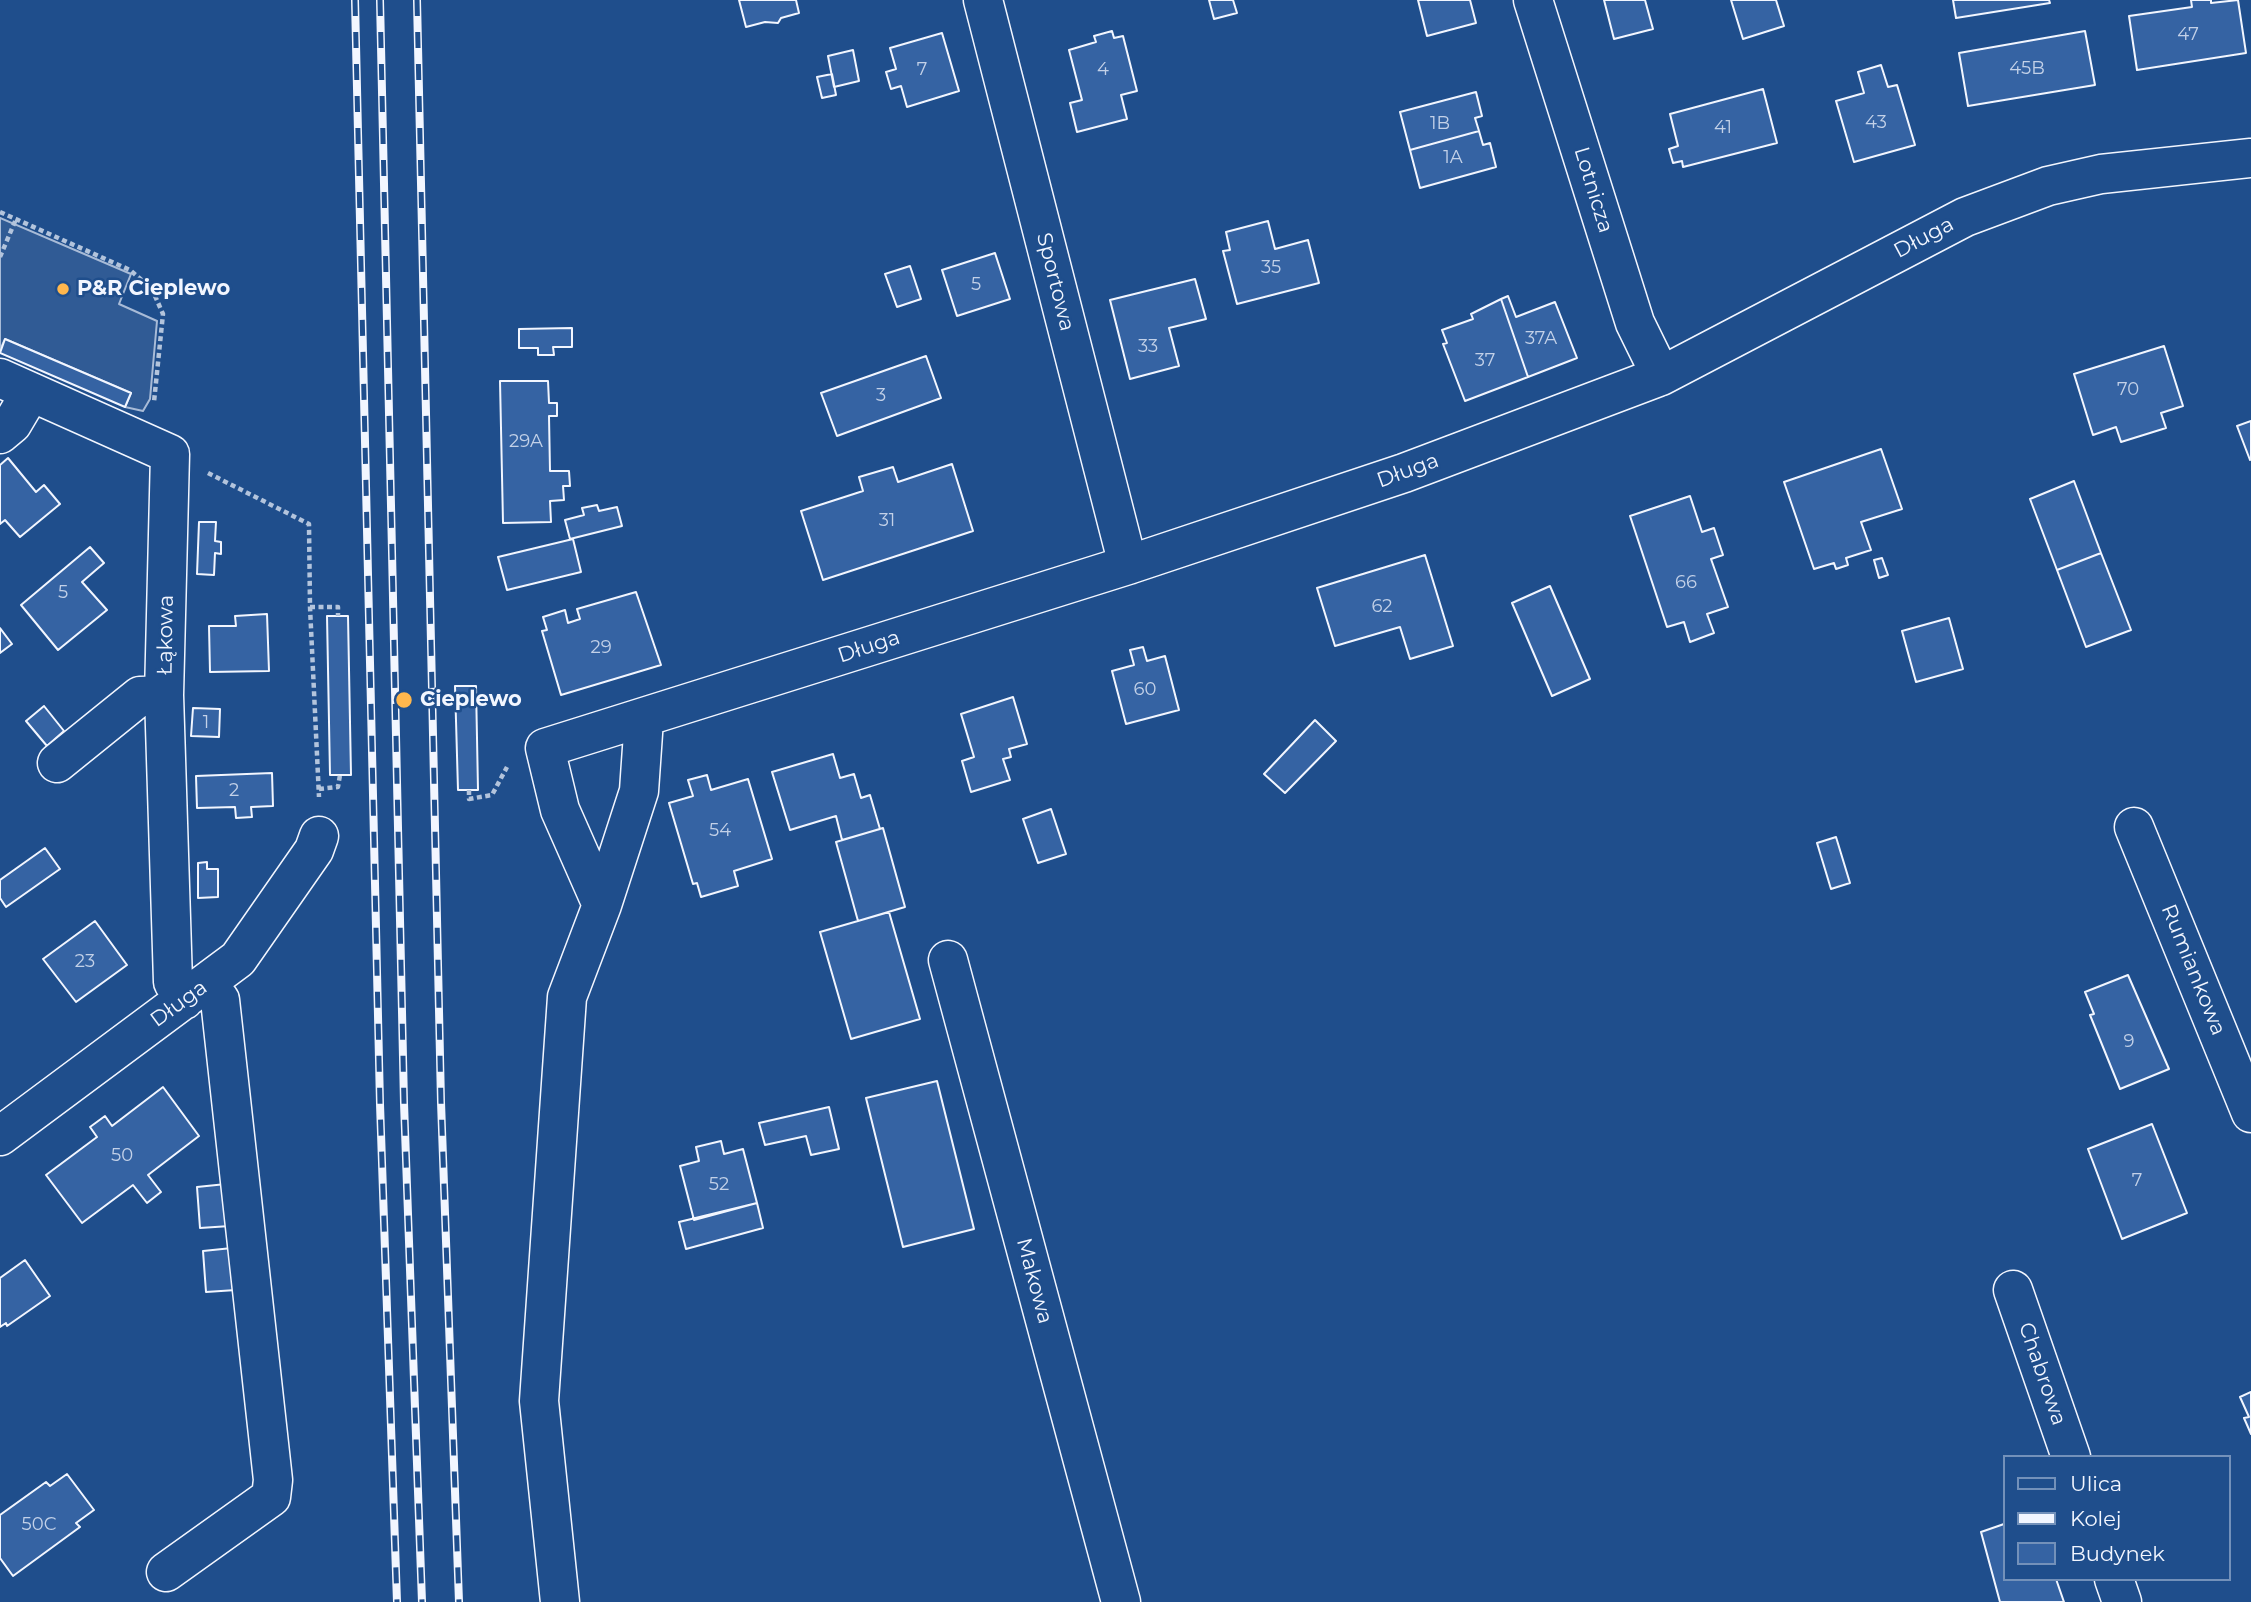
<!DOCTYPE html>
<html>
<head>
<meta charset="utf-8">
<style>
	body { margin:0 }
	#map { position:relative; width:2251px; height:1602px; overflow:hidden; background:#1f4e8c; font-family:Montserrat,sans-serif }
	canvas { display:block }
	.legend { position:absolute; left:2003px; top:1455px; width:228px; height:126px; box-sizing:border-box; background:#1f4e8c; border:2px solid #7391ba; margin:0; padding:9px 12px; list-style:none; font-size:21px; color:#f2f6ff }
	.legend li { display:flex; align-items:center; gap:14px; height:35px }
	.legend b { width:35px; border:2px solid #7391ba }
</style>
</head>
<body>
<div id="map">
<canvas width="2251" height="1602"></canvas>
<ul class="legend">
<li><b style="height:9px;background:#1f4e8c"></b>Ulica</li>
<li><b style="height:9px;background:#f2f6ff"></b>Kolej</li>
<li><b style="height:19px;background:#3563a3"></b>Budynek</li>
</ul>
</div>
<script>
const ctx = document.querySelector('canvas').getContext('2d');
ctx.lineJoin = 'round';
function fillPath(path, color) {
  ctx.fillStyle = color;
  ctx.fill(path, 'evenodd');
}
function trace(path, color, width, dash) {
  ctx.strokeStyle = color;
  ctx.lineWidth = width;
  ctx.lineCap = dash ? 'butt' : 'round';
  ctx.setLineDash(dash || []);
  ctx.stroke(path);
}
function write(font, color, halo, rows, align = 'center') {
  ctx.font = font + ' Montserrat,sans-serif';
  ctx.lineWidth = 5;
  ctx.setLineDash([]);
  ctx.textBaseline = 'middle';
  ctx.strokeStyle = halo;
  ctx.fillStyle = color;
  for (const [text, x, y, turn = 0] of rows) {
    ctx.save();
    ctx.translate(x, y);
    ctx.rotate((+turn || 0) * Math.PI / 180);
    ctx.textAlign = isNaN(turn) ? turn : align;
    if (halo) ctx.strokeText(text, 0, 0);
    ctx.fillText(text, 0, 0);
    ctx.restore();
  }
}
const built = new Path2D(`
	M0,218l131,56 -12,30 38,17 -7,78 -7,12 -18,-4 6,-14 -126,-54 -5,11z`);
fillPath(built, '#305b95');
trace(built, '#a8bbd7', 2);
const building = new Path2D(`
	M739,0h57l3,13 -18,5 -3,5 -13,-1 -19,5z
	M1209,0h24l4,13 -23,6z
	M1418,0h52l6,23 -49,13z
	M1604,0h41l8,29 -39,10z
	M1731,0h45l8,26 -41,13z
	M1953,0h96l1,3 -94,15z
	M2191,0h20v3l27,-3 8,53 -109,17 -8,-54 63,-9z
	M1112,31l2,7 9,-2 14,55 -16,4 6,24 -50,13 -7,-29 12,-3 -13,-50 27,-8 -2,-6z
	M2085,31l10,54 -127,21 -9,-53z
	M942,33l17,58 -52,16 -6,-21 -10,3 -5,-17 10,-3 -6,-21z
	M853,50l6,31 -25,6 -6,-31z
	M1881,65l7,22 9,-2 18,60 -61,17 -18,-61 28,-8 -6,-21z
	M832,74l4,21 -14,3 -5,-21z
	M1763,89l14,54 -94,24 -1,-6 -9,2 -4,-14 9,-3 -8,-32z
	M1476,92l6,24 -7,2 4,13 -69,19 -10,-38z
	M1479,131l4,14 7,-2 6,24 -76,21 -10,-38z
	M1268,221l7,28 33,-9 11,43 -82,21 -14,-53 7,-1 -4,-18z
	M995,253l15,46 -53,17 -15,-46z
	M910,266l11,33 -24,8 -12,-33z
	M1195,279l11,40 -37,9 10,38 -49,13 -20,-79z
	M1508,296l8,21 39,-15 22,56 -49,19 -27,-78z
	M1501,299l27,78 -63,24 -22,-57 4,-1 -5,-13 31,-11 -2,-5z
	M572,328v19h-19l1,8h-16v-7h-19v-19z
	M5,339l126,54 -6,14 -125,-54z
	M2164,346l19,60 -22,7 5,15 -45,14 -5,-15 -23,8 -19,-61z
	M926,356l15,42 -104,38 -16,-43z
	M500,381h48l1,22h8v13h-8l1,55h19l1,15h-7l1,14 -14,1 1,21 -48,1z
	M2251,421v38l-1,1 -13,-34z
	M1881,449l21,60 -41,13 10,28 -25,8 2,7 -12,4 -2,-6 -20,6 -30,-87z
	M8,458l28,34 8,-7 16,19 -40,33 -15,-17 -5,4v-59z
	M952,464l21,67 -150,49 -22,-69 62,-20 -4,-14 34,-10 5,15z
	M2074,481l27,72 -44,17 -27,-71z
	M1690,496l12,36 12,-4 9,27 -12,4 17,48 -21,7 7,19 -24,9 -6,-20 -17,5 -37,-111z
	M597,505l2,6 18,-4 5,19 -52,13 -5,-19 19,-5 -2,-7z
	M199,522h17l-1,19 6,1v12l-6,-1 -1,22 -17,-1z
	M573,539l8,33 -74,18 -9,-33z
	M90,547l14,16 -22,19 25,28 -49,40 -37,-45z
	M2101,553l30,77 -45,17 -29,-77z
	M1425,555l28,91 -43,13 -10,-32 -65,19 -18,-58z
	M1882,558l6,17 -9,3 -5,-18z
	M1550,586l40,93 -38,17 -40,-93z
	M636,592l25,73 -100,30 -19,-64 5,-1 -4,-13 22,-7 3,13 12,-4 -3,-10z
	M267,614l2,57 -59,1 -1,-46h27l-1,-10z
	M327,616h21l3,159h-21z
	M1949,618l14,51 -47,13 -14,-51z
	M0,628l12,16 -12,9z
	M1143,647l4,14 18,-5 14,54 -53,14 -14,-53 22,-6 -4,-15z
	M455,686h21l2,104h-20z
	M1013,697l14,47 -18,5 2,8 -8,2 7,21 -39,12 -9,-31 12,-4 -13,-43z
	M44,706l20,25 -17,15 -21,-25z
	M193,708l27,1 -1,28 -28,-1z
	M1315,720l21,21 -51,52 -21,-19z
	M833,754l7,24 14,-4 7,24 9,-3 10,34 -38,11 -6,-24 -46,14 -18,-58z
	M272,773l1,33 -22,1 1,10 -16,1 -1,-11 -38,1 -1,-32z
	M707,775l4,15 37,-11 24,80 -38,12 4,15 -37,11 -4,-14 -4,1 -24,-81 24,-7 -5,-16z
	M1051,809l15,45 -28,9 -15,-44z
	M883,828l22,79 -47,14 -22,-79z
	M1836,837l14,46 -19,6 -14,-46z
	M45,848l15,21 -54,38 -6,-9v-18z
	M207,862v7h11v28l-20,1v-35z
	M889,912l31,107 -69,20 -31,-107z
	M95,921l32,44 -51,37 -33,-43z
	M2128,975l41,94 -49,20 -30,-74 4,-1 -9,-22z
	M937,1081l37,148 -71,18 -37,-149z
	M163,1087l36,49 -51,39 13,17 -14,11 -14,-18 -51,38 -36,-48 51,-38 -7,-10 15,-11 7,10z
	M829,1107l10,42 -28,6 -5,-19 -41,9 -6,-22z
	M2152,1124l35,89 -65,26 -34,-90z
	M721,1141l3,13 19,-5 14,54 -63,17 -14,-54 19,-5 -3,-14z
	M226,1184l4,42 -30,2 -3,-41z
	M757,1203l6,25 -77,21 -7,-27z
	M232,1248l4,42 -30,2 -3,-41z
	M25,1260l25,36 -43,30 -1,-3 -6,4v-49z
	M2251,1392v42l-7,-16 5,-1 -9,-20z
	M67,1474l27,36 -18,13 4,4 -67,49 -13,-18v-43l46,-33 4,4z
	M2004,1524v55h52l8,23h-64l-19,-70z`);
fillPath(building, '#3563a3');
trace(building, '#f2f6ff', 2);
const minor = new Path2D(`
	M983,0l145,565
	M1533,0l102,323 26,53
	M0,378l170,76 -6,241 9,287 11,18
	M0,434l12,-10 19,-32
	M57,763l83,-67 24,-1
	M2134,827l117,286
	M602,905l-42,-95 -15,-62 583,-183 276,-92 257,-97 304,-159 83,-31 53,-12 150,-16
	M948,960l173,642
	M0,1136l238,-177 76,-109 5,-14
	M2013,1290l58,167
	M166,1572l105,-75 2,-17 -53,-480 -13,-16
	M2114,1579l8,23
	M560,1602l-21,-201 28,-404 35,-92 37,-114 5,-72`);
trace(minor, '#f2f6ff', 41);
trace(new Path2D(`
	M0,212l130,58 22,19 11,25 -9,88
	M0,257l16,-38
	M208,473l101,51 1,83 9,190
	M310,607h28v9
	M319,789l19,-2 2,-12
	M469,790v9l23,-4 15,-28`), '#b3c4dc', 4.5, [5, 3.5]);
trace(minor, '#1f4e8c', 38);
const rail = new Path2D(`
	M355,0l25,1104 17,498
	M380,0l24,1103 18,499
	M417,0l24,1102 18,500`);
trace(rail, '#f2f6ff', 8);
trace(rail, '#1f4e8c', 5, [16]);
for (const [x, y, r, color] of [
	[63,289,7,"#ffb74d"],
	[404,700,9,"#ffb74d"]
]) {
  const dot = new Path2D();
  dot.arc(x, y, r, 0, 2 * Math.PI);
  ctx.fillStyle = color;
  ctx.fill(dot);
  trace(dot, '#1f4e8c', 2.5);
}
write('18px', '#c3d1e8', null, [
	["47",2188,35],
	["45B",2027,69],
	["7",922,70],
	["4",1103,70],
	["43",1876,123],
	["1B",1440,124],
	["41",1723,128],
	["1A",1453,158],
	["35",1271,268],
	["5",976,285],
	["37A",1541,339],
	["33",1148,347],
	["37",1485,361],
	["70",2128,390],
	["3",881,396],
	["29A",526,442],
	["31",887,521],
	["66",1686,583],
	["5",63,593],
	["62",1382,607],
	["29",601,648],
	["60",1145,690],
	["1",206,723],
	["2",234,791],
	["54",720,831],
	["23",85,962],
	["9",2129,1042],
	["50",122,1156],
	["7",2137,1181],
	["52",719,1185],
	["50C",39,1525]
]);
write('21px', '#f2f6ff', '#1f4e8c', [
	["Lotnicza",1593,190,73],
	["Długa",1924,238,-28],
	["Sportowa",1055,282,76],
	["Długa",1408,471,-20],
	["Łąkowa",166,635,-89],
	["Długa",869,647,-18],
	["Rumiankowa",2193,970,68],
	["Długa",179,1004,-36],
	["Makowa",1034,1281,75],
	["Chabrowa",2042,1374,71]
]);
write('bold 21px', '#f2f6ff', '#1f4e8c', [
	["P&R Cieplewo",77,289],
	["Cieplewo",420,700]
], 'left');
</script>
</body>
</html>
